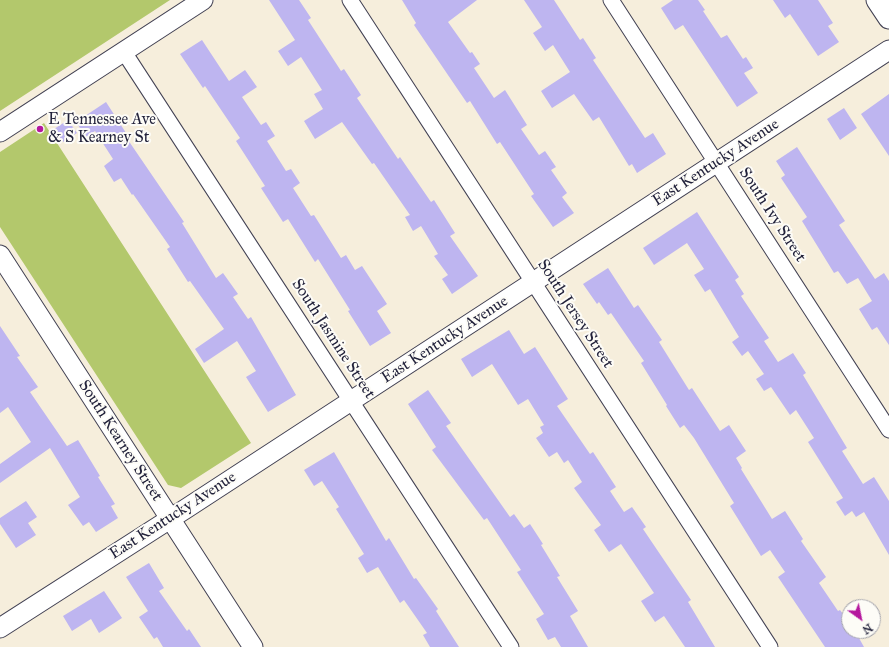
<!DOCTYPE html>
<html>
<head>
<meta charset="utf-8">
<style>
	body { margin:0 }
	#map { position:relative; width:889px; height:647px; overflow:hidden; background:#f6eedc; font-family:"IM FELL Great Primer",serif }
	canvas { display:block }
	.north { position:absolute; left:841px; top:599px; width:40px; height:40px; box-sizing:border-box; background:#fdfcf7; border:1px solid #a5a5ac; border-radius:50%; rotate:147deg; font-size:11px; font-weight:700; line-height:16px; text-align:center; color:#22223b }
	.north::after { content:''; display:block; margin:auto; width:14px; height:18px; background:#b5179e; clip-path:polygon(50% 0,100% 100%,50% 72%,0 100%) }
</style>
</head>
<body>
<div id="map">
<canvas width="889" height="647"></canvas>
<div class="north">N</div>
</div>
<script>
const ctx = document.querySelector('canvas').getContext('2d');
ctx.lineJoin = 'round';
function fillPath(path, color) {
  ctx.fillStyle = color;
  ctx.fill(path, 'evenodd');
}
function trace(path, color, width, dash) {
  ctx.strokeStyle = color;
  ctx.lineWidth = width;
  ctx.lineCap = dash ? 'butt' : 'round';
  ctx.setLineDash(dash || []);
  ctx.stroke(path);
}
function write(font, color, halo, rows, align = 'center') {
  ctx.font = font + ' "IM FELL Great Primer",serif';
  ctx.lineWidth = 4;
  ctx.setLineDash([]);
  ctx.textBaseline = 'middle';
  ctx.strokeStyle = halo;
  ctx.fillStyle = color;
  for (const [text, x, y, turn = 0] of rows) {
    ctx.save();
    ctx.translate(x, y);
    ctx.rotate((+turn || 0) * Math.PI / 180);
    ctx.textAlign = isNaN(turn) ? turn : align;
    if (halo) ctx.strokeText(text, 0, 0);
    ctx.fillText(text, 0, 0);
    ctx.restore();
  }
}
fillPath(new Path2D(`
	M0,0h170l-170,111z
	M44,123l207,320 -70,45 -13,-3 -168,-258v-75z`), '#b3c86c');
fillPath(new Path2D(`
	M269,0h30l12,18 -3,2 33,51 3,-2 17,26 -4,3 41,61 2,-2 31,45 3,-2 21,33 -5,3 28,40 -26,18 -10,-15 6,-4 -14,-19 4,-2 -17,-28 -8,5 -8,-14 5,-2 -36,-52 -2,1 -30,-42 -27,17 -11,-18 19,-12 -9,-15 8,-4 -21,-33 -13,9 -10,-15 17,-11z
	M402,0h75l-29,22 22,31 2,-1 8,12 -6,4 20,30 11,-8 22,35 -6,4 18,26 6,-4 11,16 -5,3 16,23 -5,4 12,16 -21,14 -22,-31 3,-2 -34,-52 -3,2 -27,-43 -3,2 -53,-78 2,-2z
	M524,0h30l26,40 3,-2 13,20 -3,2 52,78 8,-5 13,21 -29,19 -5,-9 -3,2 -30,-49 -6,4 -19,-27 -22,14 -11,-17 29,-19 -17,-27 -8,6 -12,-18 9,-6z
	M673,0h25l7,10 -2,1 18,27 6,-3 16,24 3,-2 7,11 -9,5 14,20 -21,14 -54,-82 -8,5 -14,-22z
	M773,0h45l15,23 -5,3 11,16 -21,14 -28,-42 -5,4z
	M202,40l27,41 16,-11 12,17 -15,10 19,28 5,-3 9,14 -8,5 19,30 5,-2 9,14 -7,5 18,28 3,-1 27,43 5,-3 9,15 7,-4 25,38 -10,7 14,22 -21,13 -22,-35 2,-1 -32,-51 -3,3 -27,-43 -5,3 -22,-34 4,-2 -29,-45 4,-3 -35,-52 -2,2 -23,-34z
	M889,94v62l-28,-42z
	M106,102l22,34 -2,1 58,85 -2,1 34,55 7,-5 15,21 -5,3 15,22 3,-2 45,78 -28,17 -22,-35 10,-6 -19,-30 -33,22 -9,-14 29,-20 -34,-48 -2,1 -21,-33 3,-2 -37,-53 -1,1 -11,-17 -7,4 -10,-16 9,-7 -18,-28 -9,6 -10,-15z
	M844,108l13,20 -17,12 -13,-21z
	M68,120l9,13 -14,9 -9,-13z
	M797,147l48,74 -6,4 36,54 9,-6 5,8v64l-12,-18 -5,3 -13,-21 13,-8 -14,-23 -11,6 -9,-13 -4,2 -32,-52 5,-4 -26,-39 4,-3 -9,-14z
	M697,212l42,65 -4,3 9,14 -3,2 28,42 -5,3 14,21 15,-9 13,20 -3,2 44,73 -5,3 21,33 11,-7 15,24v54l-25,-43 -8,5 -4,-6 -7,5 -9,-14 7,-4 -35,-56 6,-4 -18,-28 -6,5 -19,-28 -7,4 -8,-12 8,-5 -16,-23 -6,5 -10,-14 7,-5 -29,-48 -5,3 -11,-17 10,-6 -17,-26 -33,22 -11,-17z
	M608,268l26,40 4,-3 24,35 -3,2 30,48 3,-2 28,43 9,-6 17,26 -10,7 6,10 -1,1 31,50 13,-8 18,28 -2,2 25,36 -7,6 19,28 2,-1 9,12v9h6l9,16h-39l-47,-70 7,-5 -15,-22 -9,6 -31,-50 4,-3 -40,-65 -10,-13 -4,3 -14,-22 1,-1 -26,-42 3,-2 -33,-48 -3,2 -9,-13 -2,2 -14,-20z
	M0,326l20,30 -3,1 21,30 -8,5 37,54 11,-6 22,36 -2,1 17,27 -4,2 7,12 -22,14 -7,-10 -6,4 -15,-21 12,-8 -30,-49 -50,35v-19l31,-22 -23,-35 -8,6z
	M509,330l15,24 11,-7 33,52 -11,7 33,48 3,-2 23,35 -6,4 14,21 8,-5 14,20 -3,2 48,71 -3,2 27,45h-30l-21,-31 -9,6 -14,-21 13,-8 -33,-49 -12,8 -15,-22 7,-5 -27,-37 8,-6 -14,-22 -4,3 -7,-11 -8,5 -13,-19 7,-5 -3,-6 4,-2 -16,-26 -10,6 -26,-41 -20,13 -11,-18z
	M428,390l23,33 -5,3 64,91 4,-3 10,14 6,-4 13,20 -2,1 19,31 -3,1 21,34 -8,5 18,31h-27l-6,-10 -7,3 -12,-21 8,-5 -27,-42 4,-2 -34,-52 -3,2 -52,-70 4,-3 -28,-43z
	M334,452l52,89 3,-3 25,41 2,-1 22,31 -2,2 23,36h-29l-7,-12 4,-2 -23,-33 -4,3 -22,-36 -11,6 -9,-15 6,-4 -28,-45 3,-2 -17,-26 -8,5 -10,-16z
	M26,501l11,16 -9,6 8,12 -20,13 -16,-24v-6z
	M149,563l15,25 -5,3 28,40 2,-2 12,18h-38l-6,-10 -3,2 -15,-22 9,-6 -22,-34z
	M104,591l18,27 -23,15 -8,-14 -19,12 -9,-15z`), '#beb5f0');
const minor = new Path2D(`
	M350,0l420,647
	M611,0l278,430
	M124,52l387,595`);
const tertiary = new Path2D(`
	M0,132l203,-132
	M0,255l253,392
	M0,628l187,-120 702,-458`);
const secondary = new Path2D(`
	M877,0l12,18`);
trace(minor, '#424153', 17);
trace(tertiary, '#424153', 21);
trace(secondary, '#424153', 23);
trace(minor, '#fff', 15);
trace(tertiary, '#fff', 19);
trace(secondary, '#fff', 21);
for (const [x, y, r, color] of [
	[40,129,4,"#b5179e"]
]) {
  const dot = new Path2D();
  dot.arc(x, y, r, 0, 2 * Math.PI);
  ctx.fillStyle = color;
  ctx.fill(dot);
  trace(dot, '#fdfcf7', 1.5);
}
write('16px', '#22223b', '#fdfcf7', [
	["E Tennessee Ave",48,120],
	["& S Kearney St",48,138]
], 'left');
write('16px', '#22223b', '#fdfcf7', [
	["East Kentucky Avenue",716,163,-33],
	["South Ivy Street",772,215,57],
	["South Jersey Street",575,314,57],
	["South Jasmine Street",333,339,57],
	["East Kentucky Avenue",445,340,-33],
	["South Kearney Street",120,441,57],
	["East Kentucky Avenue",173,516,-33]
]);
</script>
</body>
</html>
